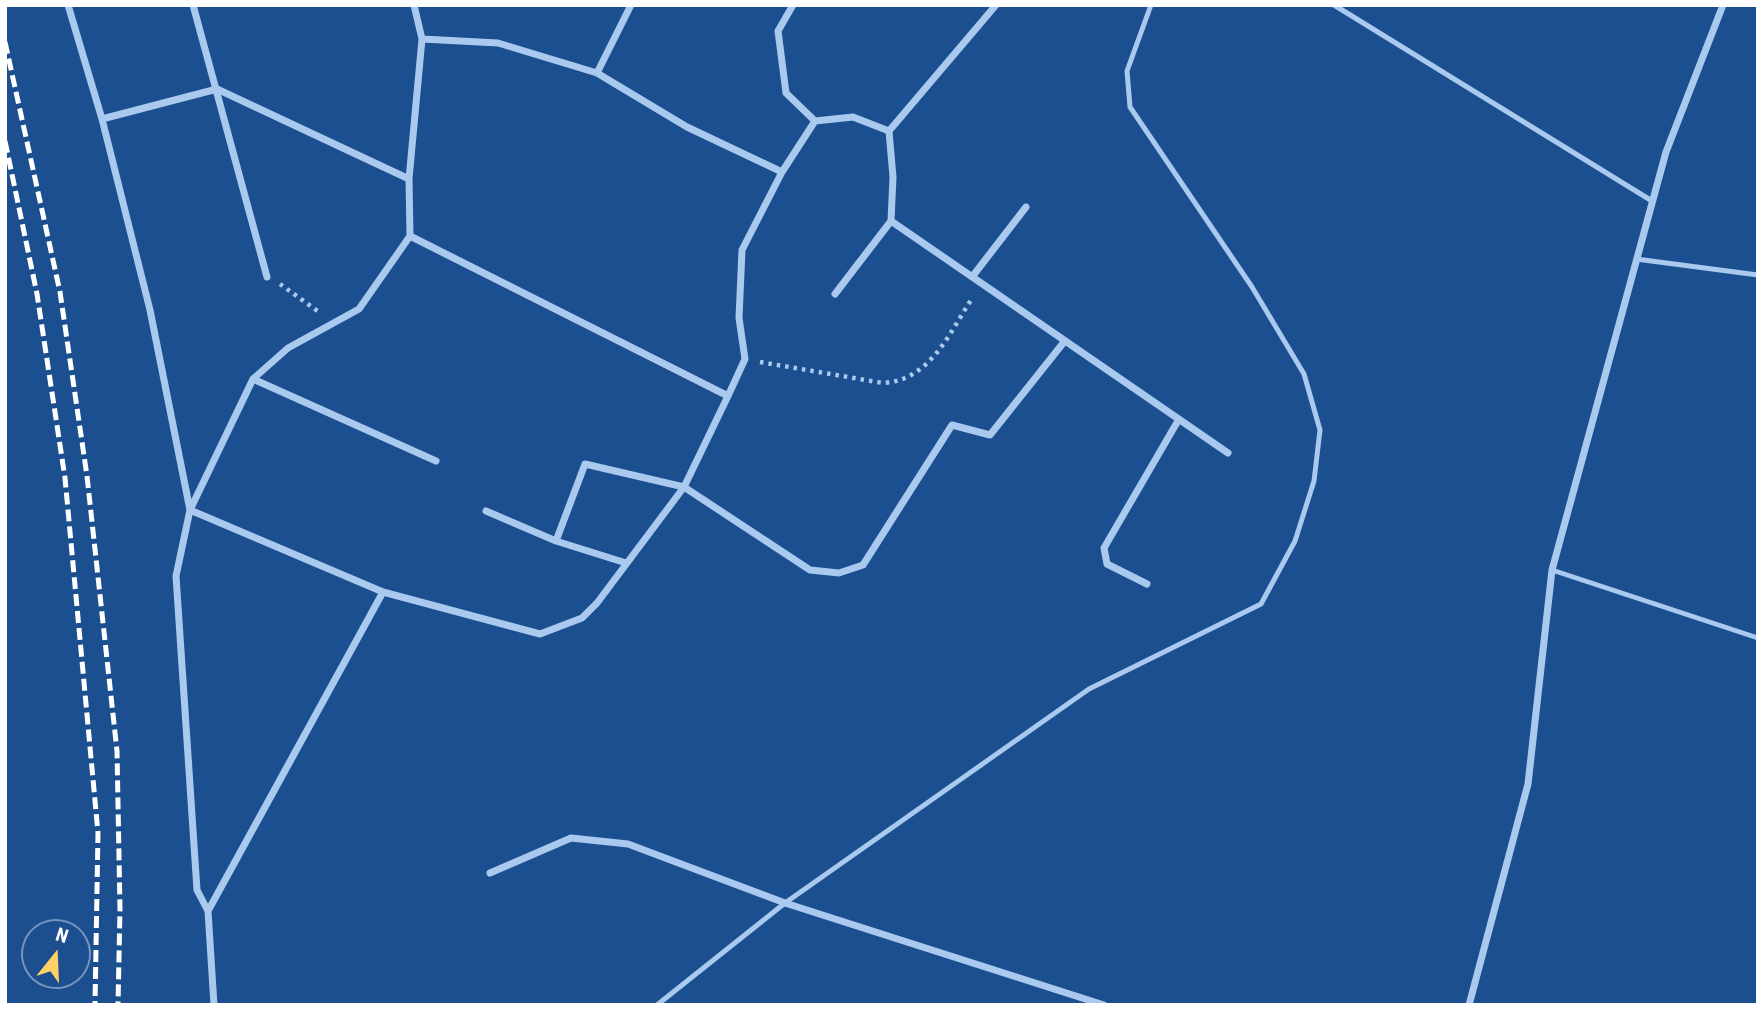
<!DOCTYPE html>
<html>
<head>
<meta charset="utf-8">
<style>
	body { margin:0 }
	#map { position:relative; width:1763px; height:1010px; overflow:hidden; background:#1b4f8f; font-family:"Roboto Condensed",sans-serif }
	canvas { display:block }
	.frame { position:absolute; inset:0; border:7px solid #fff; pointer-events:none }
	.north { position:absolute; left:21px; top:919px; width:70px; height:70px; box-sizing:border-box; background:#1b4f8f; border:2px solid #7695bc; border-radius:50%; rotate:18deg; font-size:19px; font-weight:700; line-height:28px; text-align:center; color:#fff }
	.north::after { content:''; display:block; margin:auto; width:24px; height:32px; background:#ffd166; clip-path:polygon(50% 0,100% 100%,50% 72%,0 100%) }
</style>
</head>
<body>
<div id="map">
<canvas width="1763" height="1010"></canvas>
<div class="frame"></div>
<div class="north">N</div>
</div>
<script>
const ctx = document.querySelector('canvas').getContext('2d');
ctx.lineJoin = 'round';
function trace(path, color, width, dash) {
  ctx.strokeStyle = color;
  ctx.lineWidth = width;
  ctx.lineCap = dash ? 'butt' : 'round';
  ctx.setLineDash(dash || []);
  ctx.stroke(path);
}
trace(new Path2D(`
	M280,284l39,28
	M760,362l123,21c48,-3 66,-50 90,-86`), '#a9c9ee', 4.5, [3.5, 5]);
trace(new Path2D(`
	M1334,5l318,196
	M1636,259l122,16
	M1552,570l206,68
	M657,1005l128,-102 304,-214 172,-85 34,-63 19,-60 6,-51 -16,-56 -52,-87 -122,-180 -3,-36 24,-66`), '#a9c9ee', 5);
trace(new Path2D(`
	M68,5l34,114 48,191 40,200 193,82 157,42 42,-16 15,-15 87,-116 44,-91 17,-37 -6,-41 3,-68 40,-78 33,-51 38,-4 36,14 107,-126
	M193,5l74,272
	M793,5l-15,26 8,62 29,28
	M422,39l76,4 99,30 90,54 95,45
	M597,73l34,-68
	M102,119l115,-30 192,90
	M891,221l337,232
	M410,236l318,160
	M972,277l54,-70
	M835,294l56,-73 2,-44 -4,-46
	M253,379l183,82
	M486,511l70,30 29,-77 99,23 126,83 29,3 24,-8 89,-140 38,10 74,-93
	M556,541l70,22
	M1147,584l-40,-20 -3,-16 75,-129
	M490,873l81,-35 57,6 157,59 319,102
	M208,911l175,-319
	M214,1005l-6,-94 -11,-21 -21,-314 14,-66 63,-131 35,-31 71,-39 51,-73 -1,-57 13,-140 -8,-34
	M1469,1005l59,-221 24,-214 114,-418 57,-147`), '#a9c9ee', 7);
trace(new Path2D(`
	M5,42l55,250 27,184 30,275 3,158 -2,96
	M5,141l32,153 28,184 33,355 -3,172`), '#fff', 5, [12, 5]);
</script>
</body>
</html>
